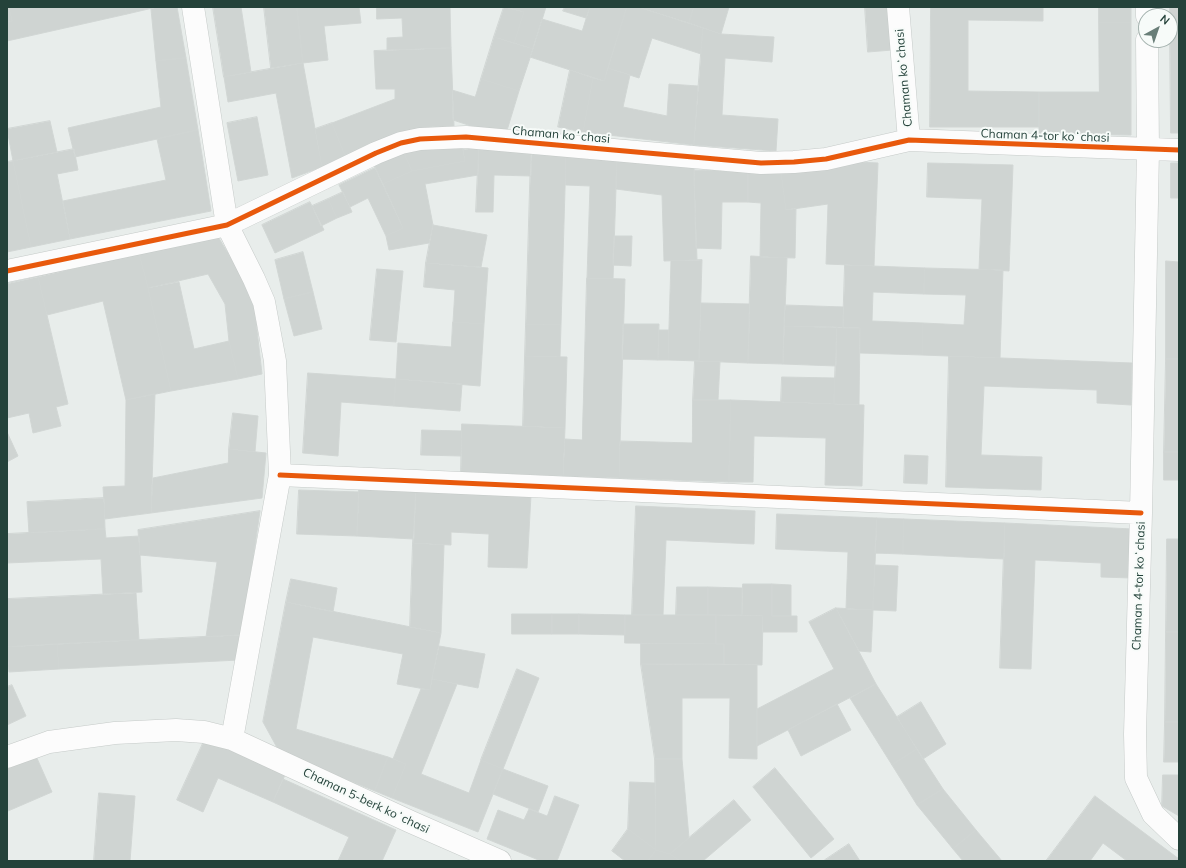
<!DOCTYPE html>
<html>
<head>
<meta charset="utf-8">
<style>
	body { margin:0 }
	#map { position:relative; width:1186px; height:868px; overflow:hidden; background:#e8edeb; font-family:Mulish,sans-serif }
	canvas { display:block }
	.frame { position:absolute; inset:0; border:8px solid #24423a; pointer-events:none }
	.north { position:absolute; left:1138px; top:8px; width:40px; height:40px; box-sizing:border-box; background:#f7fbf9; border:1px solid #a3b1ad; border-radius:50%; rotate:40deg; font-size:11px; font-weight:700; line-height:16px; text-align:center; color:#24423a }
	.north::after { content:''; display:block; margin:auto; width:14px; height:18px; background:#697e78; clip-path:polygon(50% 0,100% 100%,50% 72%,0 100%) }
</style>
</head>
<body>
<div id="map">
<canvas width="1186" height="868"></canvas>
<div class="frame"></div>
<div class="north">N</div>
</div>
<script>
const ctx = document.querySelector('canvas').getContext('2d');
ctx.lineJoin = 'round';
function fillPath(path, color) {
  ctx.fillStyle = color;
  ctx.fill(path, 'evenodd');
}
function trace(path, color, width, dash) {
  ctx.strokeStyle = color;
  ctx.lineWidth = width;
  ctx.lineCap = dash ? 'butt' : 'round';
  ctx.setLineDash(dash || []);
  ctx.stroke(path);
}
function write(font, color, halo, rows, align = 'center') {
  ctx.font = font + ' Mulish,sans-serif';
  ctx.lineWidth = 4;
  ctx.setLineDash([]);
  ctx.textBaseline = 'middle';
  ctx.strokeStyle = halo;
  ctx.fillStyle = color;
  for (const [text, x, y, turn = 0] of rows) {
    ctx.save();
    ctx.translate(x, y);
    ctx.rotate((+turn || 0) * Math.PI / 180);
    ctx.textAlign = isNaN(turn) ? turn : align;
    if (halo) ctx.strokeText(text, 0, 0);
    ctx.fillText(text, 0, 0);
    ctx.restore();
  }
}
const building = new Path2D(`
	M7,7h2l3,14 -5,1z
	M9,7h116l2,7 -120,27v-19l5,-1z
	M125,7h32l-30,7z
	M157,7h20l9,51 -30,3 -5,-52z
	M213,7h28l10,65 -27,5z
	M264,7h33l6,56 -32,5z
	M297,7h62l2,16 -37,3 4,34 -25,3z
	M377,7h73l1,41 -64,2v-12l16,-1 -1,-19 -25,1z
	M504,7l20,5 -10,31 -20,-6z
	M505,7h41l-13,42 -19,-6 10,-31z
	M565,7h25l-4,11 -23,-7z
	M590,7h37l-23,74 -74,-24 12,-38 40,12z
	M627,7h11l65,21 -2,26 -49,-16 -13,40 -31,-10z
	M638,7h56l-5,16z
	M694,7h35l-8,27 -32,-11z
	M865,7h29l-2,43 -24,2z
	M931,7h112v14l-75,-1v71l71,1v35h-109z
	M1099,7h32v16l-32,-1z
	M1170,7h9v28h-9z
	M1099,22l32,1v112l-92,-1v-42h60z
	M703,28l18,6 53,3 -2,25 -47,-4 -3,57 56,4 -2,32 -82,-6z
	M1170,35h9v98h-8z
	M494,37l39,12 -14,42 -38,-12z
	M451,48l3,78 -24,1 -84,31 -14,-35 63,-24v-10h-19l-2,-38z
	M186,58l12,72 -123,27 -7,-29 93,-21 -5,-46z
	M303,63l19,104 -30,11 -16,-85 -48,9 -4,-25z
	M608,68l22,7 -7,32 44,9 2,-32 29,2 -4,59 -111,-13 10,-54 11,3z
	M570,70l23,8 -10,54 -25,-5z
	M481,79l38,12 -14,46 -52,-17 -1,-30 23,7z
	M257,117l11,58 -30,6 -11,-58z
	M50,121l7,31 -44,9 -6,-32z
	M332,123l14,35 -24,9 -7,-38z
	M198,130l13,81 -141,28 -7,-38 103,-21 -9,-41z
	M461,140l4,21 -53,10 -9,-20z
	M479,147l53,2 -1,27 -37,-1 -1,37h-17z
	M479,147l-1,28 -53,9 8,41 -4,18 -40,7 -3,-14 17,-8 -20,-44 29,-13 53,-10 -2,-11z
	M74,149l4,21 -21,4 13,65 -39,8 -18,-86z
	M403,151l9,20 -29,13 -11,-23z
	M531,154l35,1 -5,170 -35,-1z
	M566,155l51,2 -4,122 -26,-1 3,-92 -24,-1z
	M617,157l77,11 3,92 -33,1 -2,-66 -46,-6z
	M13,161l18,86 -24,5v-90z
	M857,162l21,1 -4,103 -48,-2 2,-60 -42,6 -5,-37z
	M928,163l85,2 -4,106 -30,-2 3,-70 -55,-2z
	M1171,163h8v35h-8z
	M375,168l28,60 -17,8 -18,-38 -18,9 -11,-22z
	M694,170l54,2v30h-26l-1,47 -25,-1z
	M748,172l33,1 5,37 10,-2 -1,50 -35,-1 1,-54 -13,-1z
	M343,192l9,20 -15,6 -9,-19z
	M328,199l9,19 -16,8 -9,-20z
	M310,202l14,28 -49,23 -13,-28z
	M433,225l54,10 -6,32 -55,-4z
	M217,235l36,60 9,79 -24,5 -9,-38 -4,-37 -17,-30 -60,14 -9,-35z
	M614,236h18l-1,30 -18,-1z
	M303,252l10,40 -29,7 -9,-39z
	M139,253l9,35 23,103 -45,9 -23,-99 -56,14 -9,-38z
	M751,256l36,2 -4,106 -35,-1z
	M702,260l-3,101 -31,-1 3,-99z
	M1166,261l13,1v97h-13z
	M426,263l62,5 -4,56 -31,-2 2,-32 -31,-3z
	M845,265l80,3 -1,26 -51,-2 -1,29 51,2 -1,32 -62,-2v-25h-17z
	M925,268l78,2 -3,88 -78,-3 1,-32 41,2 2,-30 -42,-1z
	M377,269l26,2 -7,71 -26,-2z
	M38,277l30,127 -12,3 5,19 -28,7 -4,-20 -22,5v-134z
	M587,278l38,1 -6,199 -56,-2 2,-37 17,1z
	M179,282l15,67 35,-8 9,38 -67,12 -23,-103z
	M313,292l9,37 -28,7 -10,-37z
	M701,303l49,1 -2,59 -49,-2z
	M785,305l59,2 -1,21 -59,-2z
	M453,322l31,2 -4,62 -84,-7 2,-36 53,4z
	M526,324l35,1 -1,32 -35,-1z
	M623,324h36l-1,36 -36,-1z
	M784,326l53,1 -1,39 -53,-2z
	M837,327l23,1 -1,77 -25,-1z
	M659,330h10l-1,30h-10z
	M525,356l42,1 -2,71 -42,-2z
	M949,356l183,7 -1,42 -34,-2v-13l-113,-4 -3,69 61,2 -1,33 -95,-3z
	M1166,359h13v93h-15z
	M695,361l25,1 -2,38h-25z
	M308,373l88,6 -2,27 -53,-4 -3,54 -35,-3z
	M782,377l53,1 -1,26 -53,-2z
	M396,379l66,5 -2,27 -66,-5z
	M155,394l-4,119 -46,6 -2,-32 22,-1 1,-86z
	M693,400h38l-2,82 -110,-4 1,-37 72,2z
	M731,400l133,5 -2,81 -37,-1 1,-47 -72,-2 -1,46h-24z
	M233,413l25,3 -3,36 -26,-3z
	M462,424l103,4 -2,48 -102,-4z
	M422,430l40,1 -1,25 -40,-1z
	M7,432l11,24 -11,6z
	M229,449l37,4 -4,45 -111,15 2,-35 75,-15z
	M1164,452h15v28h-15z
	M905,455l23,1 -1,28 -23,-1z
	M359,487l57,3 -2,49 -57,-3z
	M299,490l60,2 -2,44 -60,-2z
	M416,490l115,5 -4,73 -39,-1 1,-33 -38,-2v13l-38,-2z
	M104,498l1,31 -76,4 -2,-31z
	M636,506l119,5 -1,33 -88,-4 -3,75h-31z
	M260,511l-18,124 -36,2 11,-75 -77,-7 -2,-25z
	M777,514l100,4 -4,92 -27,-1 2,-57 -72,-3z
	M877,518l27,1 -1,35 -28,-1z
	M904,519l101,4 -1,36 -101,-5z
	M1005,523l128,6 -2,49 -30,-1v-14l-66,-3 -4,109 -31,-1z
	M105,529l1,9 33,-2 3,56 -39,2 -2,-35 -94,4v-29z
	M1167,539h12v93h-13z
	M413,543l31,2 -3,88 -31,-6z
	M875,565l23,1 -2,45 -23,-1z
	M291,579l46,9 -4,24 -47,-10z
	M743,584h29v32h25v16h-35l1,-16 -21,-1z
	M772,584l19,1v31h-19z
	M677,587h31v28h-32z
	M708,587l34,1v27h-34z
	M136,593l3,47 -132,7v-48z
	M286,602l155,31 -11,57 -33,-6 6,-30 -90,-17 -17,92 92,28 -13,34 -95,-38 -17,-31z
	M836,608l40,76 -119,62v-37l77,-40 -25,-47z
	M836,608l37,2 -2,42 -12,-1z
	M512,614h40v20h-40z
	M552,614h27v20h-27z
	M579,614l46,1v20l-46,-1z
	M625,615h91v29l-91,-1z
	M716,615l47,1 -1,49 -38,-1v-20h-8z
	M1166,632h13v90h-14z
	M242,635l-3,25 -180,9 -2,-25z
	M641,643l83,1v20h-83z
	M57,644l2,25 -50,3 -2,-25z
	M439,646l46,8 -7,34 -46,-9z
	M641,664l116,1v94l-28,-1 1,-60h-48v61h-27z
	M517,669l22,9 -36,91 -22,-9z
	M432,679l25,5 -36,90 48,19 12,-33 22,9 -25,63 -86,-34 14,-34 -13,-5 28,-70 9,1z
	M876,684l41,65 -25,16 -42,-67z
	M12,685l14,31 -19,9v-38z
	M921,702l25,42 -23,15 -26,-42z
	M837,704l14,26 -50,26 -13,-26z
	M1165,722h14v40h-15z
	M205,739l80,36 -12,27 -55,-24 -15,34 -26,-12z
	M917,749l26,40 -26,16 -25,-40z
	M36,756l16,36 -44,19 -1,-3v-39z
	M388,757l18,7 -14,34 -17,-7z
	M655,759h27l7,79 -19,16 -14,-4z
	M775,768l59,71 -23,19 -58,-71z
	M503,769l45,17 -10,26 -45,-18z
	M1163,775h16v41l-17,-10z
	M283,779l113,51 -14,31h-44l11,-24 -76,-35z
	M630,782l25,1 1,67 -28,-21z
	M943,789l33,41 -23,19 -36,-44z
	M99,793l36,3 -5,65h-36z
	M555,796l24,9 -22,56h-16l-54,-22 11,-29 26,10 5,-11 18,7z
	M1095,796l84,63v2h-52l-24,-18 -13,18h-44z
	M734,800l17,20 -48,41h-23l-10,-7z
	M628,829l28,21 -8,11h-23l-13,-10z
	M976,830l26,31h-39l-10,-12z
	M849,844l11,17h-34l-1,-1z
	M656,850l14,4 10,7h-32z`);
fillPath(building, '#cfd4d2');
trace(building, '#d1d6d4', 1);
const minor = new Path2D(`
	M193,7l34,218 27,54 10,23 11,59 5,114 -48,264
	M898,7l11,133
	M1147,7v9
	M1147,40l1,110 -7,363 -6,221 1,44 17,36 26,25
	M7,271l220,-46 149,-72 25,-10 19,-4 46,-2 295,26 33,-1 32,-3 83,-19 270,10
	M280,475l861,38
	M7,757l42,-15 66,-9 61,-3 28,2 28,7 179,83 89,39`);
trace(minor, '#c5cac8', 23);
trace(minor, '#fcfcfc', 22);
trace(new Path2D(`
	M7,271l220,-46 149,-72 25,-10 19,-4 46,-2 295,26 33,-1 32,-3 83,-19 270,10
	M280,475l861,38`), '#e8590c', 5);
write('12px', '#24423a', '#f7fbf9', [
	["Chaman koʻchasi",904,78,-95],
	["Chaman koʻchasi",561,135,5],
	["Chaman 4-tor koʻchasi",1045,136,2],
	["Chaman 4-tor koʻchasi",1139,586,-88],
	["Chaman 5-berk koʻchasi",366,801,25]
]);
</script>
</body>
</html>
